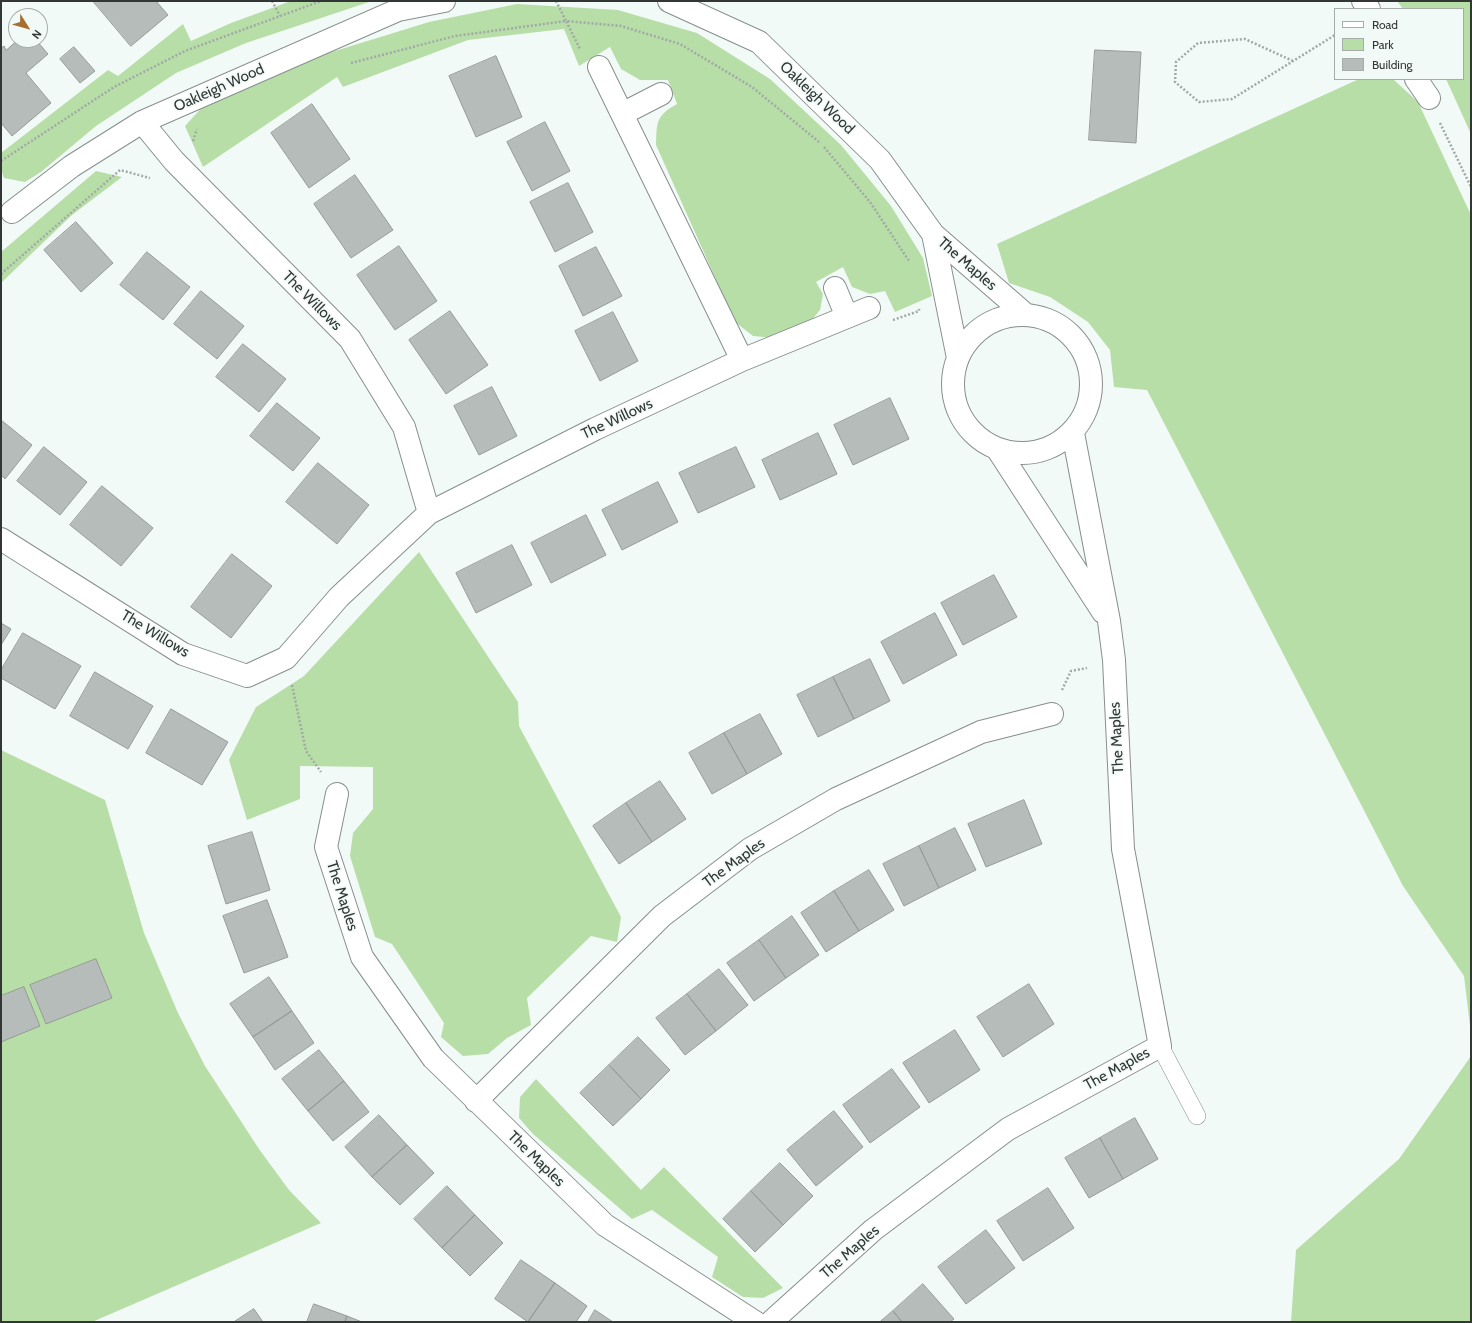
<!DOCTYPE html>
<html>
<head>
<meta charset="utf-8">
<style>
	body { margin:0 }
	#map { position:relative; width:1472px; height:1323px; overflow:hidden; background:#f2faf8; font-family:Cabin,sans-serif }
	canvas { display:block }
	.frame { position:absolute; inset:0; border:2px solid #323635; pointer-events:none }
	.legend { position:absolute; left:1334px; top:8px; width:130px; height:72px; box-sizing:border-box; background:#f2faf8; border:1px solid #a5acaa; margin:0; padding:5px 7px; list-style:none; font-size:12px; color:#323635 }
	.legend li { display:flex; align-items:center; gap:8px; height:20px }
	.legend b { width:20px; border:1px solid #a5acaa }
	.north { position:absolute; left:8px; top:8px; width:40px; height:40px; box-sizing:border-box; background:#f2faf8; border:1px solid #a5acaa; border-radius:50%; rotate:127deg; font-size:11px; font-weight:700; line-height:16px; text-align:center; color:#323635 }
	.north::after { content:''; display:block; margin:auto; width:14px; height:18px; background:#a8702e; clip-path:polygon(50% 0,100% 100%,50% 72%,0 100%) }
</style>
</head>
<body>
<div id="map">
<canvas width="1472" height="1323"></canvas>
<div class="frame"></div>
<ul class="legend">
<li><b style="height:5px;background:#fff"></b>Road</li>
<li><b style="height:11px;background:#b8dea8"></b>Park</li>
<li><b style="height:11px;background:#b6bcb9"></b>Building</li>
</ul>
<div class="north">N</div>
</div>
<script>
const ctx = document.querySelector('canvas').getContext('2d');
ctx.lineJoin = 'round';
function fillPath(path, color) {
  ctx.fillStyle = color;
  ctx.fill(path, 'evenodd');
}
function trace(path, color, width, dash) {
  ctx.strokeStyle = color;
  ctx.lineWidth = width;
  ctx.lineCap = dash ? 'butt' : 'round';
  ctx.setLineDash(dash || []);
  ctx.stroke(path);
}
function write(font, color, halo, rows, align = 'center') {
  ctx.font = font + ' Cabin,sans-serif';
  ctx.lineWidth = 3.5;
  ctx.setLineDash([]);
  ctx.textBaseline = 'middle';
  ctx.strokeStyle = halo;
  ctx.fillStyle = color;
  for (const [text, x, y, turn = 0] of rows) {
    ctx.save();
    ctx.translate(x, y);
    ctx.rotate((+turn || 0) * Math.PI / 180);
    ctx.textAlign = isNaN(turn) ? turn : align;
    if (halo) ctx.strokeText(text, 0, 0);
    ctx.fillText(text, 0, 0);
    ctx.restore();
  }
}
fillPath(new Path2D(`
	M291,1h81l-126,42 -70,30 -80,53 -55,46 -16,10 -21,-4 -3,-9v-16l107,-83 10,6 65,-52 8,17 40,-18z
	M1397,1h74v133l-25,-55h17v-70h-60z
	M517,4l101,6 79,23 73,46 71,66 50,61 32,52 9,38 -37,16 -10,-21 -15,3 -18,-7 -9,-20 -27,15 7,12 -3,16 -9,11 -37,17 -21,-2 -18,-14 -79,-177c1,-22 -1,-29 21,-41l-9,-24h-28l-19,-11 -11,-22 -31,19 -15,-37 -96,11 -125,47 -6,-10 -134,90 -18,-41 20,-22 78,-37 146,-45z
	M1359,79h34l25,23 53,113v819l-7,-58 -61,-90 -256,-496 -33,-3 -4,-37 -22,-28 -38,-25 -41,-14 -12,-39z
	M96,171l26,6 -50,38 -71,68v-31z
	M419,552l99,150 1,24 102,191 -4,25 -26,-6 -64,62 4,27 -24,13 -19,16 -25,2 -22,-19 3,-14 -52,-79 -17,-7 -25,-81 3,-23 20,-24v-42l-73,-1v33l-53,21 -18,-60 27,-53 48,-31z
	M1,750l104,50 39,133 34,80 27,53 54,83 30,41 32,33 -229,99h-91z
	M1471,1056v266h-180l5,-72 103,-91z
	M536,1079l105,111 23,-23 119,121 -20,10 -20,-1 -31,-20 6,-20 -66,-47 -20,9 -99,-85 -14,-16 1,-21z`), '#b8dea8');
const building = new Path2D(`
	M93,1h63l12,14 -37,31z
	M18,40h18l12,14 -22,19 25,30 -39,33 -11,-13v-75l3,-2 2,4z
	M74,47l21,24 -15,12 -20,-24z
	M1095,50l46,2 -5,91 -47,-3z
	M496,56l26,61 -46,20 -27,-61z
	M312,104l38,55 -41,29 -38,-55z
	M545,122l25,49 -38,20 -25,-49z
	M355,175l38,55 -42,28 -37,-54z
	M568,183l25,49 -38,20 -25,-50z
	M76,222l37,41 -32,29 -37,-42z
	M399,246l38,55 -42,29 -38,-55z
	M596,247l26,49 -39,20 -24,-50z
	M147,252l43,35 -27,33 -43,-35z
	M201,291l43,35 -27,33 -43,-35z
	M450,311l38,54 -42,29 -37,-54z
	M613,312l25,49 -38,20 -25,-50z
	M243,344l43,35 -27,33 -43,-35z
	M492,387l25,49 -38,19 -25,-49z
	M890,398l19,41 -56,26 -19,-40z
	M277,403l43,35 -27,33 -43,-35z
	M1,420l31,25 -27,34 -4,-4z
	M818,433l19,41 -57,26 -18,-40z
	M44,447l43,35 -27,33 -43,-34z
	M736,447l19,40 -57,26 -19,-40z
	M318,463l51,42 -32,39 -51,-42z
	M658,482l20,40 -56,28 -20,-40z
	M102,486l51,42 -32,38 -51,-41z
	M586,515l20,40 -55,28 -20,-40z
	M512,545l20,40 -56,28 -20,-40z
	M232,554l40,32 -41,52 -40,-31z
	M994,575l23,42 -54,28 -22,-42z
	M935,613l22,42 -54,29 -22,-42z
	M1,623l10,6 -10,16z
	M23,633l58,33 -26,43 -54,-31v-8z
	M870,659l20,42 -36,18 -21,-42z
	M95,672l58,34 -25,43 -58,-33z
	M833,677l21,42 -36,18 -21,-42z
	M171,709l57,33 -26,43 -56,-32z
	M760,714l22,40 -35,20 -23,-41z
	M724,733l23,41 -35,20 -23,-41z
	M660,781l26,38 -34,23 -26,-39z
	M1024,800l18,44 -56,23 -18,-43z
	M626,803l26,39 -33,22 -26,-38z
	M955,828l21,42 -37,18 -20,-42z
	M252,832l18,58 -44,14 -18,-58z
	M919,846l20,42 -35,18 -21,-42z
	M869,870l25,40 -35,21 -25,-40z
	M834,891l25,40 -33,21 -25,-39z
	M267,900l21,57 -44,16 -21,-57z
	M792,916l27,39 -33,23 -27,-38z
	M759,940l27,38 -32,23 -27,-38z
	M96,959l16,39 -66,26 -16,-39z
	M719,969l29,36 -32,26 -29,-37z
	M269,977l23,34 -39,26 -23,-33z
	M1029,984l25,40 -51,33 -26,-40z
	M24,987l16,39 -39,16v-46z
	M687,994l29,37 -31,24 -29,-37z
	M292,1011l22,32 -39,27 -22,-33z
	M955,1030l25,40 -51,33 -26,-40z
	M638,1037l32,33 -29,29 -32,-34z
	M319,1050l25,31 -36,30 -26,-32z
	M609,1065l32,34 -28,27 -33,-33z
	M892,1069l28,38 -50,36 -27,-38z
	M344,1081l25,31 -36,29 -25,-30z
	M834,1111l29,36 -47,39 -29,-36z
	M379,1115l28,30 -35,32 -27,-30z
	M1135,1118l23,41 -35,20 -23,-41z
	M1100,1138l23,41 -34,19 -24,-40z
	M407,1145l27,28 -34,32 -28,-28z
	M780,1163l33,33 -30,29 -32,-34z
	M447,1186l28,29 -33,33 -28,-29z
	M1048,1188l26,40 -51,33 -26,-40z
	M751,1191l32,34 -28,27 -32,-33z
	M475,1215l28,28 -33,33 -28,-28z
	M986,1230l29,38 -49,36 -28,-37z
	M521,1260l34,23 -27,39 -33,-23z
	M555,1283l32,23 -11,16h-48z
	M923,1284l31,35 -4,3h-48l-9,-11z
	M314,1304l33,12 -2,6h-38z
	M254,1309l9,13h-29z
	M595,1310l18,12h-25z
	M893,1311l9,11h-22z
	M347,1316l15,6h-17z`);
fillPath(building, '#b6bcb9');
trace(building, '#959b97', 1);
const lane = new Path2D(`
	M1160,1046l37,70`);
const street = new Path2D(`
	M669,1l90,41 121,118 53,74 92,80
	M1363,1l6,8
	M599,67l68,139 75,154
	M1416,79l13,19
	M622,114l39,-20
	M142,122l32,39 176,178 54,88 25,86
	M12,212l60,-46 70,-44 256,-112 46,-9
	M933,234l25,124
	M835,288l12,29
	M953 384a69 69 0 1 1 138 0a69 69 0 1 1-138 0Z
	M998,450l105,162
	M1,539l182,115 64,22 39,-18 53,-61 90,-84 166,-84 147,-69 127,-52
	M337,794l-11,53 36,110 71,101 172,167 150,97
	M476,1101l186,-185 88,-67 86,-50 145,-67 71,-18
	M771,1322l102,-92 135,-101 152,-83 -37,-197 -9,-189 -5,-39 -36,-188`);
trace(lane, '#878e8d', 18);
trace(street, '#878e8d', 24);
trace(new Path2D(`
	M272,1l8,15
	M556,1l10,20 55,5 59,18 72,43 67,55
	M1293,61l-48,-22 -47,4 -22,19 -1,20 24,20 33,-3 103,-64
	M351,63l104,-27 111,-15 14,28
	M1440,123l31,64
	M193,141l4,-12
	M824,147l46,55 39,59
	M1,161l113,-74 71,-36 136,-50
	M1,274l119,-104 30,8
	M893,320l26,-9v-2
	M292,685l14,66 15,21
	M1062,690l9,-19 16,-3`), '#a1a8a6', 2.5, [2, 2]);
trace(lane, '#fff', 17);
trace(street, '#fff', 22);
write('15px', '#323635', '#f2faf8', [
	["Oakleigh Wood",219,88,-24],
	["Oakleigh Wood",817,98,44],
	["The Maples",967,264,41],
	["The Willows",312,301,45],
	["The Willows",617,419,-25],
	["The Willows",155,634,31],
	["The Maples",1117,738,-93],
	["The Maples",734,863,-36],
	["The Maples",342,896,72],
	["The Maples",1117,1069,-29],
	["The Maples",536,1159,44],
	["The Maples",850,1252,-41]
]);
</script>
</body>
</html>
